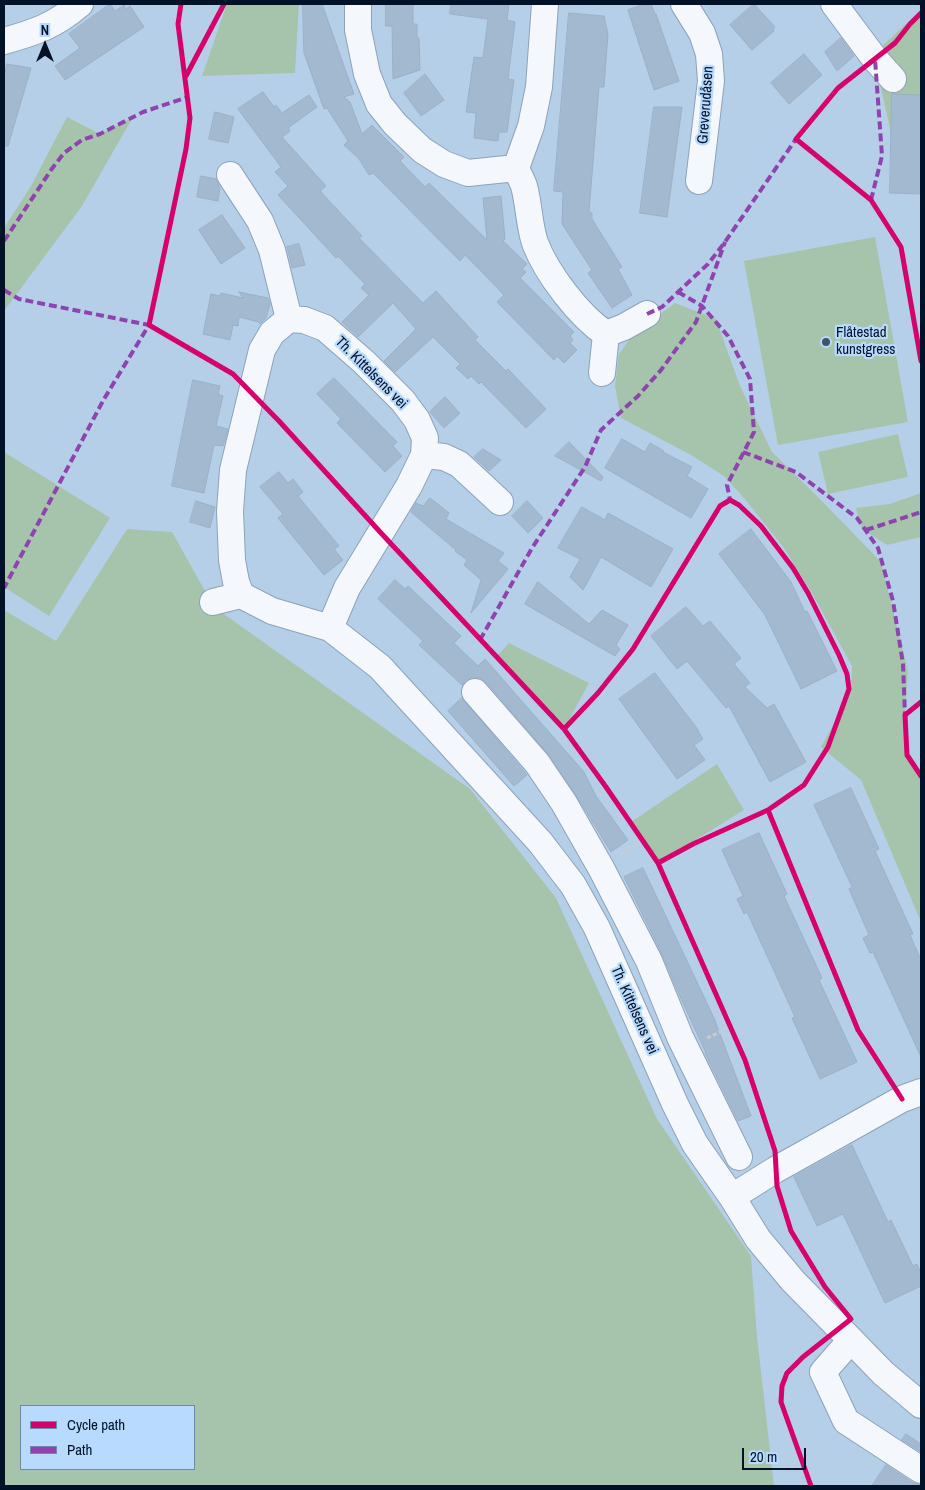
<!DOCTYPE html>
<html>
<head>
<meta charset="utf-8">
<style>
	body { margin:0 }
	#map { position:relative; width:925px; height:1490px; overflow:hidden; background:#b6cfe9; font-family:"Archivo Narrow",sans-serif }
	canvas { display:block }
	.frame { position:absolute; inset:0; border:5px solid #001227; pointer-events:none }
	.legend { position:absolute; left:20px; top:1405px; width:175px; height:65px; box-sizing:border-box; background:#b8daff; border:1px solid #6e8aa9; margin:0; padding:6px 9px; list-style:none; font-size:15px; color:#001227 }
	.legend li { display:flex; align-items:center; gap:10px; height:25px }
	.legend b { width:25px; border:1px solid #6e8aa9 }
	.north { position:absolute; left:20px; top:20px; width:50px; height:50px; -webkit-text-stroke:4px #b8daff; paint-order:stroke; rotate:0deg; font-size:14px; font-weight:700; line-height:20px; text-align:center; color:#001227 }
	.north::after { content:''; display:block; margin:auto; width:18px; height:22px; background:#001227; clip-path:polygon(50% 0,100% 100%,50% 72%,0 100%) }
	.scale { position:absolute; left:742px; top:1448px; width:64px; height:22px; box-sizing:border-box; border:2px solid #001227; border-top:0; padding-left:6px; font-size:15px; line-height:18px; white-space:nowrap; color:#001227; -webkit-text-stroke:4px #b8daff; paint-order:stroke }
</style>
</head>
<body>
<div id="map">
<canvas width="925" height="1490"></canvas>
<div class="frame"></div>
<ul class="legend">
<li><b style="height:6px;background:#d6006c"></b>Cycle path</li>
<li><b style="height:6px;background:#8e44ad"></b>Path</li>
</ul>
<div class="north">N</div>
<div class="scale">20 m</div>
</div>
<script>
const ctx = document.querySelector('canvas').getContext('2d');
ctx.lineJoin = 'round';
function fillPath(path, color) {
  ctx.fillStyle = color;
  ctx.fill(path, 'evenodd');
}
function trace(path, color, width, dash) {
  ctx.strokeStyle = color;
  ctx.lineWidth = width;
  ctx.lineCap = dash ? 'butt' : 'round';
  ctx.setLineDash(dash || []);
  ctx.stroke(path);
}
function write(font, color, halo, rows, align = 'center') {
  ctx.font = font + ' "Archivo Narrow",sans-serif';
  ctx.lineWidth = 4.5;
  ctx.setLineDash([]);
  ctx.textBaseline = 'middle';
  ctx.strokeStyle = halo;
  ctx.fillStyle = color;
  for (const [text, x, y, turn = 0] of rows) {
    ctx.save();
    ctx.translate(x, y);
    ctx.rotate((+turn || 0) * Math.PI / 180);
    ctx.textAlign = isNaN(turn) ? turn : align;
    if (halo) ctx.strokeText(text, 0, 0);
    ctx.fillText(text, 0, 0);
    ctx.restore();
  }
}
fillPath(new Path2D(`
	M227,4h72l-4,69 -93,3z
	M921,10v186l-2,-8 -28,-55 -14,-63 2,-21z
	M67,117l33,17 33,-17 -51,89 -78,105v-83l27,-42z
	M875,237l33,185 -130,23 -34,-184z
	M675,303l41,16 24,67 32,66 49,48 60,62 27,109 -3,43 2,41 14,21v146l-60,-142 -40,-33 20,-36 10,-22 1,-23 -39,-71 -29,-47 -40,-50 -20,-22 -33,-21 -70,-37 -6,-32 4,-32 15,-21z
	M898,434l10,43 -80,17 -10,-42z
	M4,452l106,66 -61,98 -45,-29z
	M921,493v44l-34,8 -25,-16 -6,-21 34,-4z
	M127,529l45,3 42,75 256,182 86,109 101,221 94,137 6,80 17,150h-770v-876l52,31zM21,1406h173v63h-173z
	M509,643l80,40 -25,46 -68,-72z
	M717,764l27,46 -86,53 -27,-41z`), '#a6c4ab');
const building = new Path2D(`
	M110,4l5,7 9,-6 2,4 4,-3 14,21 -79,53 -10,-14 25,-18 -11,-14z
	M303,4h19l32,90 -10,3 6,5 12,32 10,-9 32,32 -4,4 25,26 4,-4 58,57 -4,-42 18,-2 4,43 -2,2 24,23 -5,5 4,3 -6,6 54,54 -4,4 3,4 -3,3 7,7 -13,13 -7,-7 -3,4 -57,-58 7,-7 -20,-21 -19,-19 -5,6 -87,-88 -4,2 -10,-16 -15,-14 4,-4 -21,-33 -3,1 -20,-56z
	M386,4h27v20h4v14h2l1,32 -27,9 -1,-53h-6z
	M451,4h58l-2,16 8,2 -7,57 6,1 -7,52h-8l-1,9 -24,-3 2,-25 -10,-1 8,-55 9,1 5,-39 -38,-5z
	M645,4h6l4,10h1l23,67 -25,9 -26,-80z
	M754,4l21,23 -2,2 1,2 -22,19 -22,-25z
	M569,13l35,3 4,18 -4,53h-5l-10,125 3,1v6l30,48 -4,2 14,26 -20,13 -24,-35 4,-3 -30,-46 1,-32 -9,-1z
	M841,38l13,18 -17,15 -12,-19z
	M804,54l18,21 -33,29 -18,-21z
	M7,64l24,4 -23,78h-4v-66z
	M425,74l19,26 -23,16 -17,-23z
	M263,92l11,15 2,-2 6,8 27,-18 8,12 -29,21 2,3 -8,6 44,49 -6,5 42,45 -3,2 64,65 13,-12 42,46 -3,3 31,31 2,-2 38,40 -20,19 -45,-46 -2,2 -8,-8 -3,3 -12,-11 4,-4 -27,-27 -38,35 -11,-11 32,-32 -23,-26 -35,34 -16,-15 27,-27 -8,-7 4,-4 -27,-28 -2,2 -58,-63 10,-9 -13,-14 6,-5 -43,-58z
	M892,94l29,1v99l-31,-1z
	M654,107h28l-15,110 -27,-4z
	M215,112l19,5 -6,26 -19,-4z
	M201,176l15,3 4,9 -2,13 -21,-4z
	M222,215l23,33 -24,16 -22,-34z
	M299,244l6,21 -13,3 -5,-21z
	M239,292l29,6 2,6 -4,14 -6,6 -1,-2 -20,-5 -1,9 -5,-1 -3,15 -27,-6 8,-40 9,2 1,-3 22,5z
	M334,378l63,64 -4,4 9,10 -17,16 -48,-49 4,-4 -24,-25z
	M193,380l27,6 -2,8 5,2 -7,30 12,3 -5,17 -9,-1 -10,48 -32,-7z
	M445,397l15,16 -16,15 -14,-16z
	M622,439l23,13 5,-9 14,8 -1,1 29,15 -5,9 21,13 -17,29 -86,-50z
	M569,442l34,35 -2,4 -46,-25z
	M483,449l18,11 -12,11 -15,-14z
	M279,472l9,11 5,-4 10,13 -5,4 41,50 -5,3 9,11 -19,15 -46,-57 5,-4 -23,-27z
	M430,498l19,15 -3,6 58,34 -6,8 10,8 -37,44 10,-33 -17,-15 3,-5 -12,-9 1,-1 -45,-38 5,-9 7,3z
	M196,501l19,6 -5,21 -20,-6z
	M527,501l16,17 -15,15 -16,-17z
	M582,507l23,13 3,-7 65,36 -22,38 -50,-30 -18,33 -13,-13 10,-18 -22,-11z
	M751,529l40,53 14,30 2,-1 30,60 -36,18 -36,-74 -46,-61z
	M395,580l10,9 3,-3 53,50 -7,7 24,23 7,-7 99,113 12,24 32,44 -17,12 -35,-57 -27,-40 -63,-73 -6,-4 -7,-1 -7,3 -4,5 -43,-40 4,-4 -45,-42z
	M538,582l51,42 13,-14 26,15 -12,20 4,4 -5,7 -90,-52z
	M686,607l17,19 7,-5 31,37 -7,6 16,19 -5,4 22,21 7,-4 32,58 -36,20 -41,-76 -3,2 -39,-47 -10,8 -26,-33z
	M655,673l44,58h-1l5,8 -9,6 11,15 -28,19 -58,-80z
	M462,698l65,77 -13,11 -66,-75z
	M851,788l28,61 -4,2 38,83 -3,1 11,25v97l-48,-105 -3,1 -7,-15 6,-3 -20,-46 3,-2 -38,-82z
	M759,833l28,61 -3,2 38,82 -3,2 38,82 -37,17 -28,-61 3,-1 -48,-105 -3,2 -7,-15 6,-3 -21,-46z
	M643,868l71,150 37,98 -13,5 -33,-68h1l-28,-61 -16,-38 -38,-77z
	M852,1145l36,77 3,-2 22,46 4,-2 4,9v13l-36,17 -42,-89 -26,12 -23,-49z
	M906,1434l15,10v8l-19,-12z
	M886,1465l27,18 8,2v1h-49z`);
fillPath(building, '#a3b9d0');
trace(building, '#9ab0c7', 1);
const minor = new Path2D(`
	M358,4v26l9,44 12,30 16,20 27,26 22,14 24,9 48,-5
	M545,4l-6,83 -8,39 -15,42c2,6 6,12 8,18 5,18 5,39 11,57 12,31 44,73 71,91
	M684,4l18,29 7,21 2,27 -12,100
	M834,4l41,55 18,20
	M4,41c32,-9 50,-15 76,-37
	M230,175l30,46 12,29 17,69
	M606,334l18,-7 23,-13
	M602,373l4,-39
	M424,455l20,2 15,7 41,38
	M213,602l28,-7
	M330,628l17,-40 62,-102 15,-31 1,-17 -8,-18 -14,-19 -39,-39 -39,-34 -21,-8 -15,-1 -17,14 -10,17 -29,120 -3,41 2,49 4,22 5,13 31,16 58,17 50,39 160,175 33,43 24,43 78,176 20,40 37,53 26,42 35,42 58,59 32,33 38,32
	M475,692l62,71 27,40 37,65 48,93 31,76 59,120
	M732,1197l43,-27 127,-71 19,-7
	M851,1340l-28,32 23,49 75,49`);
trace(minor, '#8ca2b8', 28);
trace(new Path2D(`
	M909,293l12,-4
	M600,791l6,-4
	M620,855l23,-15
	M707,1038l24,-11`), '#c4ccd5', 3, [4, 2.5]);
trace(minor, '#f4f8fc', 26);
trace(new Path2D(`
	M871,200l11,-44 -7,-97
	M4,241l47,-71 13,-17 18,-13 18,-6 43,-22 45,-15
	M4,290l15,9 130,26 -45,74 -100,189
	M678,292l24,14 26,30 22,43 4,53 -27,53 3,15
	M647,314l15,-7 46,-43 17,-22 71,-103
	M743,452l53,20 61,46 21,30 15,53 10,63 2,51
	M866,530l55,-18
	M480,640l52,-92 53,-81 16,-37 37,-34 23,-26 35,-48 29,-80`), '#8e44ad', 4, [8, 4]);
trace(new Path2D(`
	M181,4l-3,20 12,94 -4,31 -37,176 84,49 46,47 102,112 183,196 42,58 52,76 87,197 30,91 2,35 14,45 34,56 26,32 -48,38 -16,16 -5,13 -1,16 30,84
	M921,13l-11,11 -15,19 -57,45 -42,51 75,61 30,47 20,114
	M186,76l38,-72
	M921,702l-16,13 2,40 14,21
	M564,729l34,-36 35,-44 87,-143 10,-6 9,5 22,21 32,42 15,25 31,62 8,19 2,15 -21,58 -24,38 -36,25 -75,34 -35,19
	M768,810l90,220 44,69`), '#d6006c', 5);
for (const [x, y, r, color] of [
	[826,342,5,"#40546b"]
]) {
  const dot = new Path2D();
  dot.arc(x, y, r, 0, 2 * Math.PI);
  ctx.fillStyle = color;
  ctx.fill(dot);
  trace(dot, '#b8daff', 2);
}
write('15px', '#001227', '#b8daff', [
	["Greverudåsen",706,105,-86],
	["Th. Kittelsens vei",371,373,45],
	["Th. Kittelsens vei",634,1010,66]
]);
write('15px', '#001227', '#b8daff', [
	["Flåtestad",836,333],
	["kunstgress",836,350]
], 'left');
</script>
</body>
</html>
